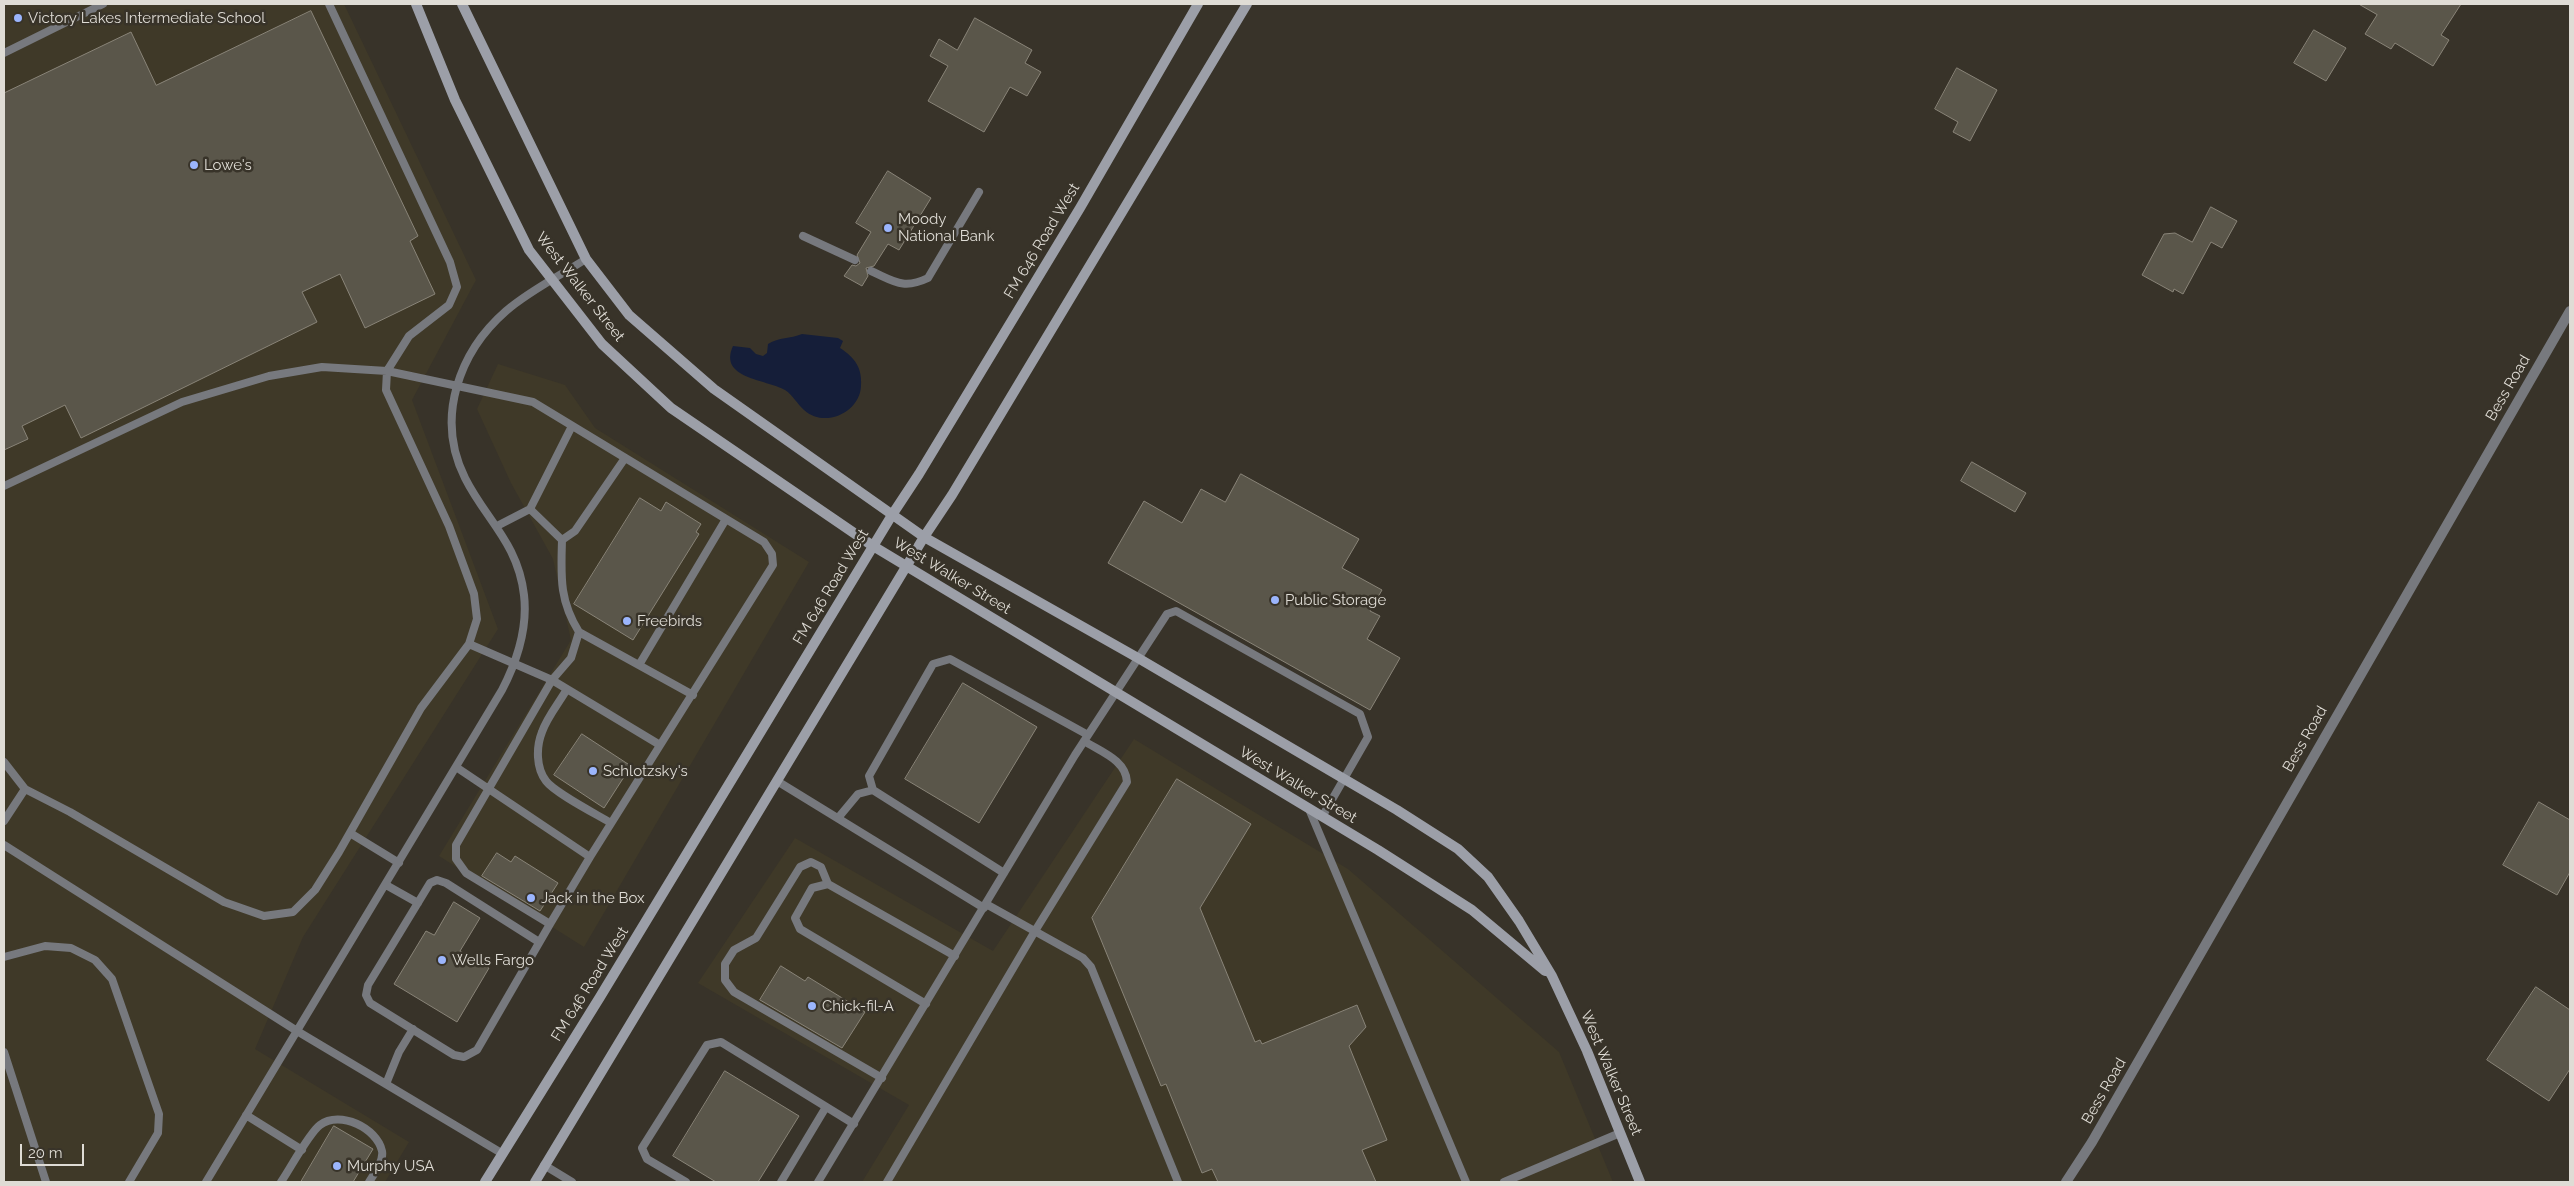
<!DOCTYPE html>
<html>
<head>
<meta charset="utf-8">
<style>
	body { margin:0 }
	#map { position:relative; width:2574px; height:1186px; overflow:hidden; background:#383329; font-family:Raleway,sans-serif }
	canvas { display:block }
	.frame { position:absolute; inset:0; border:5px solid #dfdcd5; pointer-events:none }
	.scale { position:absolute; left:20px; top:1144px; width:64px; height:22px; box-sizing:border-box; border:2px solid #dfdcd5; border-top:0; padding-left:6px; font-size:15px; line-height:18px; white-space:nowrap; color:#dfdcd5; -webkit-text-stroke:4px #383329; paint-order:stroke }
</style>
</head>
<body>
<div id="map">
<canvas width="2574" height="1186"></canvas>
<div class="frame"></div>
<div class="scale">20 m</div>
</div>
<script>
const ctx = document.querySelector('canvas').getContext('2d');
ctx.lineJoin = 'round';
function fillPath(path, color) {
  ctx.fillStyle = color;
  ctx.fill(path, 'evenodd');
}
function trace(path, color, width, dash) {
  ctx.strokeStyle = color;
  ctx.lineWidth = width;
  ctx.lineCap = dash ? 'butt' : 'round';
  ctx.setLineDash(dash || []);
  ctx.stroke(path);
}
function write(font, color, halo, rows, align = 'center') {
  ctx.font = font + ' Raleway,sans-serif';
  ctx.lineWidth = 5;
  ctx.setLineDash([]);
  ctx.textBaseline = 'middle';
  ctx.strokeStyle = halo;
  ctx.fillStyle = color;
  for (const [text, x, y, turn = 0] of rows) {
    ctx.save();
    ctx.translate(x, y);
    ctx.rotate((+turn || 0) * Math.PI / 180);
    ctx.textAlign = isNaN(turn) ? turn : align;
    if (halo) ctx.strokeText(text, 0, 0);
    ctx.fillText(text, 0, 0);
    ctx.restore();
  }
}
fillPath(new Path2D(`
	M4,4h340l132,276 -64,120 86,229 -195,308 -48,112 154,93 -24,40h-381z
	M498,364l67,21 30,43 214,134 -225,385 -145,-91 132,-216 -18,-81 -42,-76 -34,-74z
	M1134,739l214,130 211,183 54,130h-751l47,-77 -211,-122 97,-145 198,113z`), '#3f3928');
fillPath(new Path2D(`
	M802,334l36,4 5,3 -3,7c15,10 22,19 21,38 -1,26 -36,43 -57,24 -7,-6 -11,-15 -19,-20 -19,-11 -67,-11 -52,-44l17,2 6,6 7,2 4,-3 1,-9c11,-7 22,-5 34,-10z`), '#151e39');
const building = new Path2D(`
	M2359,4h102l-20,31 8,5 -16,26 -38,-23 -4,6 -26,-15 12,-19z
	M311,11l107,225 -8,5 25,53 -70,34 -25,-54 -38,18 15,30 -236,116 -16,-33 -43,21 6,13 -24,11v-357l127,-61 25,53z
	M975,18l57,32 -7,13 16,9 -14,24 -17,-9 -26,45 -56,-31 20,-35 -18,-10 9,-17 18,11z
	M2314,30l32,18 -20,33 -32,-18z
	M1957,68l40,22 -27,51 -17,-9 5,-10 -23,-13z
	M888,171l43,27 -32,52 -11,-6 -14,22 -8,2 2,8 -6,10 -18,-10 8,-11 4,1 4,-3 -3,-8 14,-23 -15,-9z
	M2211,207l26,14 -15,27 -11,-6 -28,52 -9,-5 -1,3 -31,-17 22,-41 11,-1 17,9z
	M1972,462l54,31 -11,19 -54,-31z
	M1241,474l118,65 -17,29 40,22 -12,21 10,5 -13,23 33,19 -30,52 -262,-147 36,-62 38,22 19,-34 24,13z
	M640,498l21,13 5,-9 35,22 -5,8 3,2 -66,106 -59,-36z
	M963,683l74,44 -58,96 -74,-44z
	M582,734l49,32 -27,42 -50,-33z
	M1177,779l74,45 -51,84 55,134 5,-2 2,4 95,-39 9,22 -17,19 38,94 -25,10 14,32h-158l-6,-13 -10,4 -36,-89 -5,2 -69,-168z
	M2539,802l31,18v52l-13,23 -54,-30z
	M497,853l14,9 4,-6 43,27 -18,28 -58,-35z
	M454,902l26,16 -20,33 29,17 -32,54 -63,-38 32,-53 8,4z
	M781,966l24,15 3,-4 57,35 -23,36 -82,-48z
	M2536,987l34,23v59l-21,32 -62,-41z
	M725,1071l74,45 -41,66h-42l-43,-26z
	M334,1126l39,23 -20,33h-52z`);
fillPath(building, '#5a564a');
trace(building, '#898478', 1);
trace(new Path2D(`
	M4,53l99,-49
	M803,236l52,24
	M871,271c23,10 32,19 57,7l51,-86
	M4,486l178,-84 87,-26 53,-9 65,4 146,31 231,140 8,12 1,11 -183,292 -134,-90
	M530,509l32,31 13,-9 50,-73
	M497,526l33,-17 42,-83
	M562,540c-1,36 -3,60 17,92
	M469,644l83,36 19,-22 8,-26 114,63
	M639,665l87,-146
	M567,689c-8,14 -20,28 -25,43 -6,15 -6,36 4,49 9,12 50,33 65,42
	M4,762l21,27 45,23 154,90 40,14 29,-4 22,-22 24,-38 82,-144 48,-64 8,-25 -3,-25 -25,-68 -63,-136 1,-19 22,-35 40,-31 8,-18 -7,-25 -121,-258
	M777,781l207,127
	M1309,809l157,373
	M838,818l20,-24 15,-4
	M4,821l21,-32
	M350,833l49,30
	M4,845l293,186 206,123
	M590,857l-40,67 -84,-51 -10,-14v-14l96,-165 108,65
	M1004,873l-131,-83 -4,-14 64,-112 17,-5 138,76
	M828,884l-7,-17 -10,-5 -11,5 -44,71 -22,12 -9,14v16l9,12 148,86
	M386,885l32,18
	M986,904l97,54 8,9 87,215
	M539,942l-93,-59 -9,-3 -7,3 -62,102 -2,10 4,8 84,52 10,2 13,-7 73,-126
	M4,957l41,-11 26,2 24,12 17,19 47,135 -1,19 -29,49
	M926,1004l-126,-75 -5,-11 17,-30 16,-4 127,72
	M4,1052l42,130
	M386,1084l13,-32 14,-23
	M246,1115l56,35
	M544,1165l28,17
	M206,1182l296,-492c15,-29 26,-61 22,-95 -6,-52 -38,-75 -59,-117 -30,-60 -6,-126 41,-167 23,-20 55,-36 80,-52
	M281,1182c9,-13 28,-49 39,-57 20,-15 57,3 62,26 2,10 -8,23 -13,31
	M686,1182l-39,-23 -5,-11 65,-103 14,-3 133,82
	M781,1182l45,-75
	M818,1182l257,-427 92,-141 9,-3 184,103 8,23 -46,80
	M887,1182l148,-251 92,-149c-1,-22 -26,-30 -43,-41
	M1504,1182l116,-49`), '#77797e', 8);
trace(new Path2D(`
	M2066,1182l26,-40 478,-831`), '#77797e', 10);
trace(new Path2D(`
	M416,4l39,96 74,150 73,94 69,64 202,138 505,304 94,60 73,61
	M462,4l124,255 43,56 85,74 210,148 214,121 259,152 61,39 30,28 31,44 33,55 35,75 53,131
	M485,1182l115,-185 292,-482 27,-41 161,-266 118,-204
	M535,1182l389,-645 28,-42 295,-491`), '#9c9fa8', 10);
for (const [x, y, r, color] of [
	[18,18,5,"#9bb5fd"],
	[194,165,5,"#9bb5fd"],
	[888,228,5,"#9bb5fd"],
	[1275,600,5,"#9bb5fd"],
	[627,621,5,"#9bb5fd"],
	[593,771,5,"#9bb5fd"],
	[531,898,5,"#9bb5fd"],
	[442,960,5,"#9bb5fd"],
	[812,1006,5,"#9bb5fd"],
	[337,1166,5,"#9bb5fd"]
]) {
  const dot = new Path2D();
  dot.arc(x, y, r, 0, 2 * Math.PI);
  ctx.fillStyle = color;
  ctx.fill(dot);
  trace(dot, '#383329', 2);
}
write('15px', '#dfdcd5', '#383329', [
	["Victory Lakes Intermediate School",28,18],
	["Lowe's",204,165],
	["Moody",898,219],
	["National Bank",898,236],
	["Public Storage",1285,600],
	["Freebirds",637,621],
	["Schlotzsky's",603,771],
	["Jack in the Box",541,898],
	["Wells Fargo",452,960],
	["Chick-fil-A",822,1006],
	["Murphy USA",347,1166]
], 'left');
write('15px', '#dfdcd5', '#383329', [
	["FM 646 Road West",1042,241,-59],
	["West Walker Street",580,287,52],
	["Bess Road",2508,388,-60],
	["West Walker Street",952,576,31],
	["FM 646 Road West",831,587,-59],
	["Bess Road",2305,739,-60],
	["West Walker Street",1298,785,31],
	["FM 646 Road West",590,984,-58],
	["West Walker Street",1611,1073,67],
	["Bess Road",2104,1091,-60]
]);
</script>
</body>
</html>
